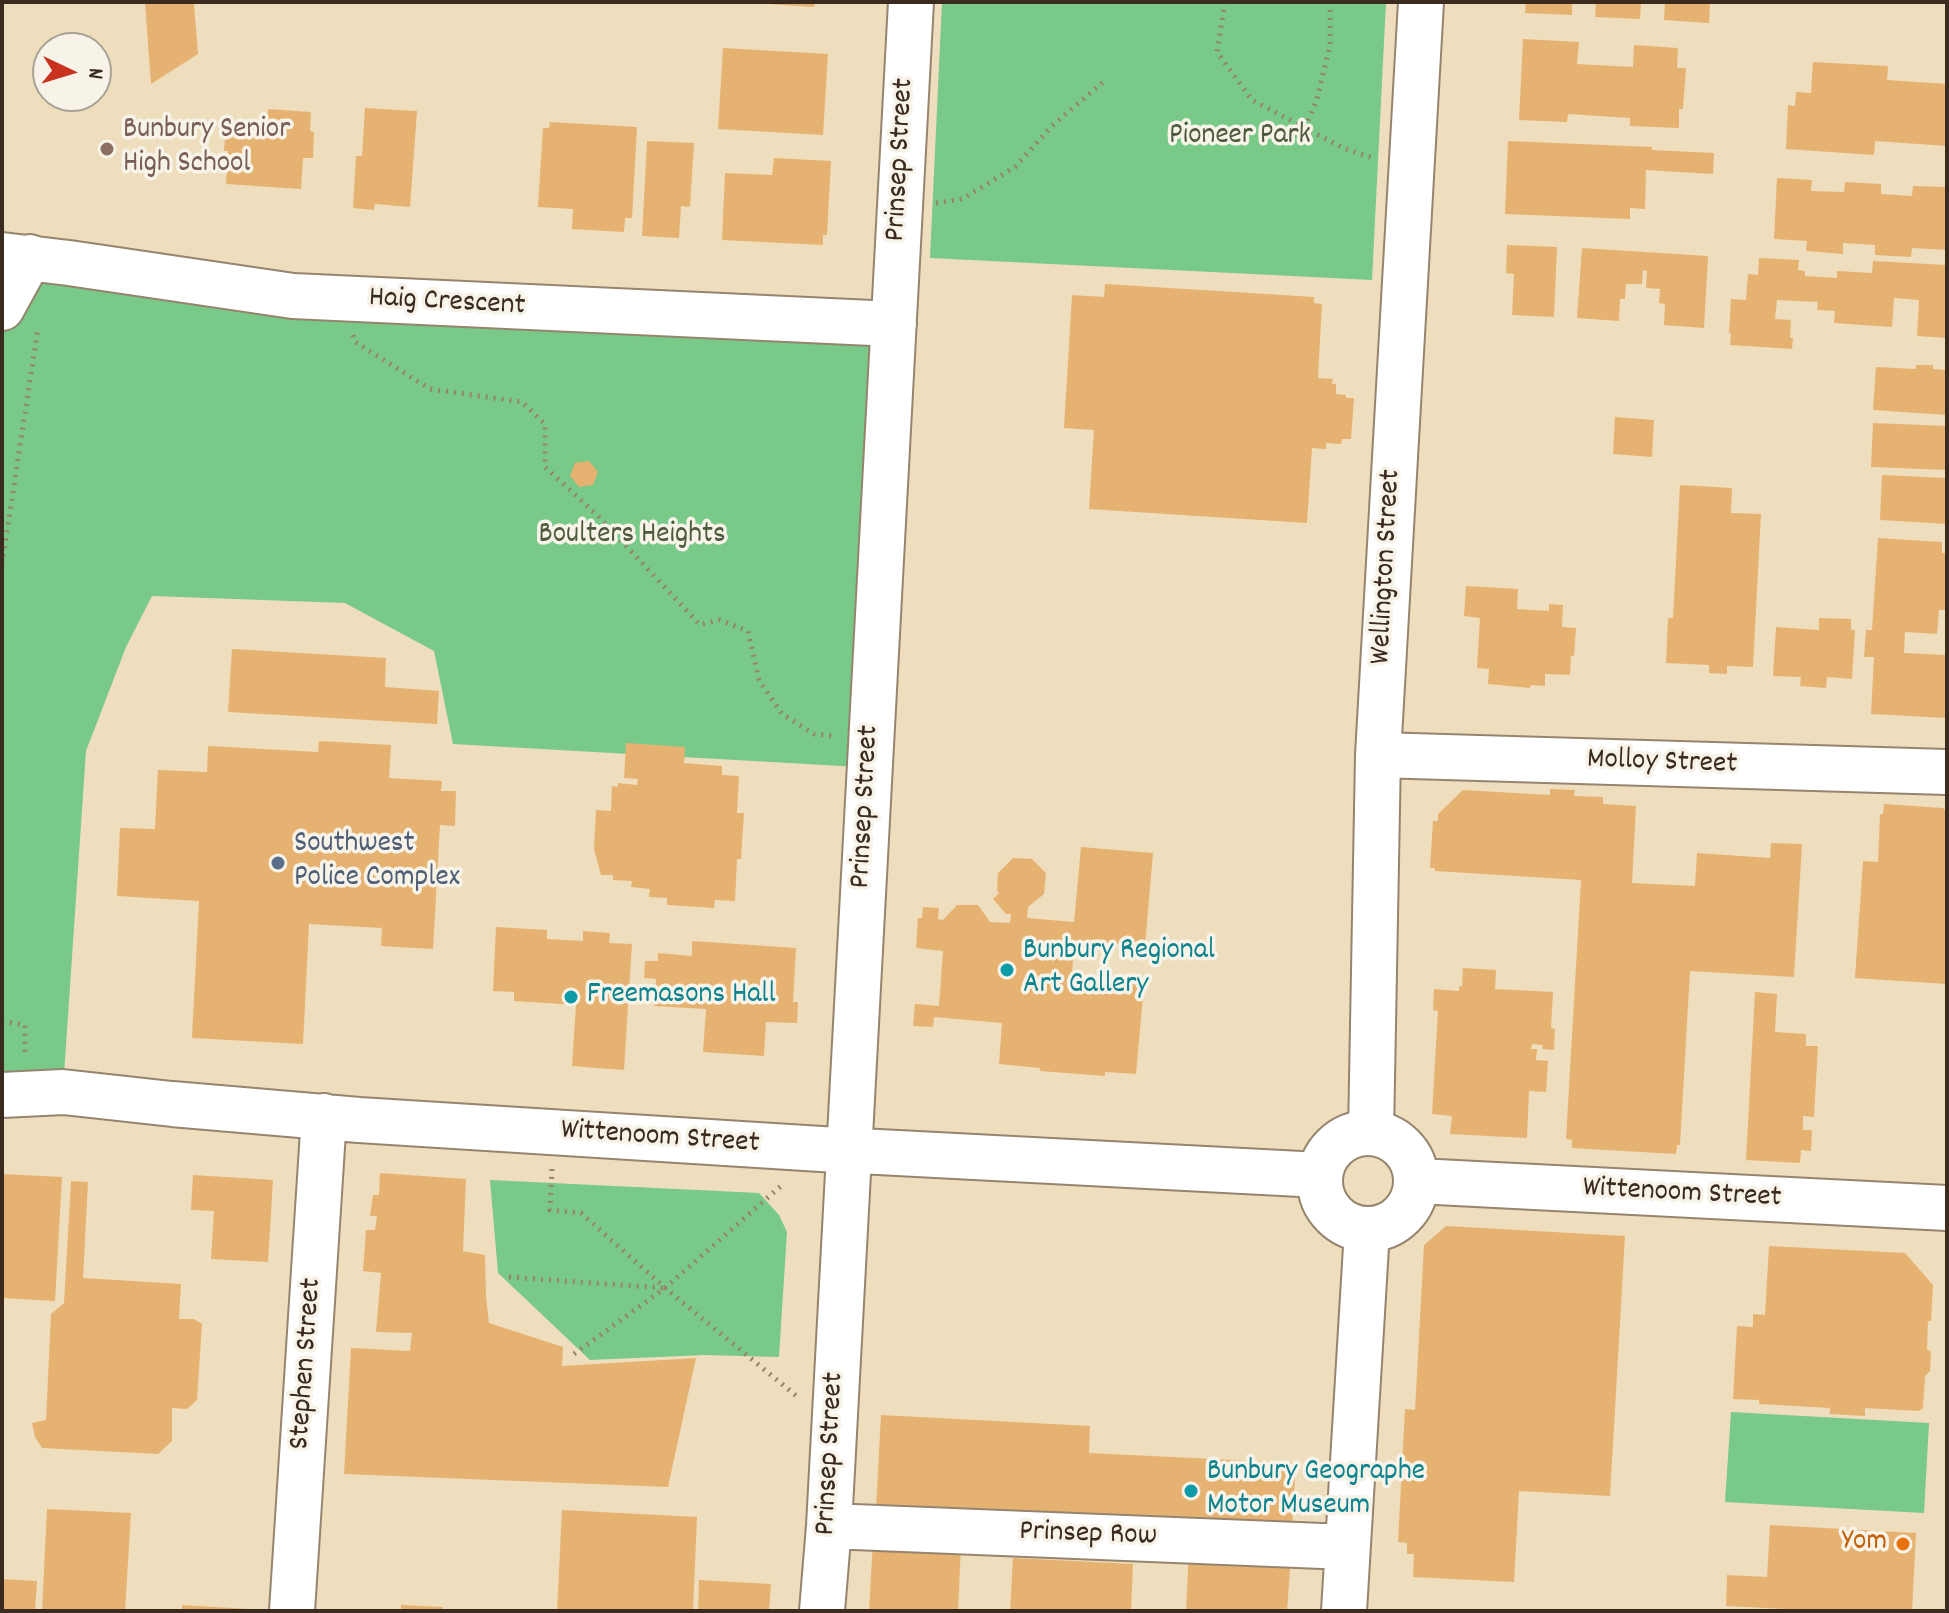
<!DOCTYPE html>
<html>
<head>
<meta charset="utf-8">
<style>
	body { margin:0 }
	#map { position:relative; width:1949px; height:1613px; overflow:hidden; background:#efdebd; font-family:Dekko,sans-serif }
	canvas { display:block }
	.frame { position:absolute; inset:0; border:4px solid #3b2a1e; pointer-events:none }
	.north { position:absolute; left:32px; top:32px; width:80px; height:80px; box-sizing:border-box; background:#f7f3e8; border:2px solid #aca397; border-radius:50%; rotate:94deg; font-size:22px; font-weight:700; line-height:32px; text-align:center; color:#3b2a1e }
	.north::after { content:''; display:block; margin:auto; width:28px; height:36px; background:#c8321e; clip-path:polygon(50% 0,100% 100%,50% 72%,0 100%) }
</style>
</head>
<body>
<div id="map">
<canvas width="1949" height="1613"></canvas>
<div class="frame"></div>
<div class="north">N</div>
</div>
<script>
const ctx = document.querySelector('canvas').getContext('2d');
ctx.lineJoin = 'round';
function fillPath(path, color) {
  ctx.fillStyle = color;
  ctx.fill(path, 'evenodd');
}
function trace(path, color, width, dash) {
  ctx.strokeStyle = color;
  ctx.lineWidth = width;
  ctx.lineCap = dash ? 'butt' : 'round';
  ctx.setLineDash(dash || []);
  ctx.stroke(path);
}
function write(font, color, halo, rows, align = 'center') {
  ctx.font = font + ' Dekko,sans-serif';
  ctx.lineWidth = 7;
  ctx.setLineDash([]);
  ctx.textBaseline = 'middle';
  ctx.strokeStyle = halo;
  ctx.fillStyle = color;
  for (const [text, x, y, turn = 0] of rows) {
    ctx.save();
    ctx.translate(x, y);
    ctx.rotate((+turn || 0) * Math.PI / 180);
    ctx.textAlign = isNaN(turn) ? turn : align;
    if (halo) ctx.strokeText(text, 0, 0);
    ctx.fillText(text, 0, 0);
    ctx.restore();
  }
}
fillPath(new Path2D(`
	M942,2h444l-14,278 -442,-22z
	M30,257l856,79 -27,431 -406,-23 -19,-93 -89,-48 -193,-7 -26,51 -40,104 -23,338h-61v-781z
	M490,1180l269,13 20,22 8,17 -8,125 -74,-2 -115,5 -92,-87z
	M1731,1412l198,11 -5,90 -199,-11z`), '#79c989');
fillPath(new Path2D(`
	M145,2h45l4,2 4,50 -47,30z
	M768,2h47l-1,5 -46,-3z
	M1526,2h46v13l-47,-2z
	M1596,2h45l-1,17 -45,-2z
	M1665,2h45l-1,21 -45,-3z
	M1523,39l56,3 -2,22 56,3 1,-22 44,3 -1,20h9l-3,41h-4v19l-49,-2v-8l-62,-4 -1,8 -48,-2z
	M723,48l105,6 -5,81 -105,-6z
	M1813,62l75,4 -1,14 60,4v62l-72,-5 -1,14 -88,-6 2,-44 7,1 1,-14 15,1z
	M365,108l52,3 -7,96 -35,-3 -1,6 -21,-2 3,-52h6z
	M268,109l43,3 -1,19 4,1 -1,26h-10l-2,31 -75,-5 2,-33h-4l2,-28 41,2z
	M550,122l87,5 -5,91h-7l-1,14 -52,-3 1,-20 -35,-2 5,-79h6z
	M647,141l47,2 -4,64 -9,-1 -2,32 -37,-2z
	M1508,141l144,6v3l62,3 -1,21 -67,-4 -1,39 -15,-1v11l-125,-5z
	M774,158l57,3 -4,74h-4v10l-101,-5 3,-67 47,2z
	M1777,178l35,2 -1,11 33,1 1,-10 36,2v10l31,2 1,-10 34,1v63l-35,-2 -1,9 -36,-2v-10l-32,-2v11l-37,-3 1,-10 -33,-2z
	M1507,245l50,2 -3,70 -42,-2 2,-41 -8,-1z
	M1582,248l126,8 -4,72 -40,-3 1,-21 -6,-1 1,-14 -14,-1 1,-17 -4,-1 -1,14h-16l-1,15h-5l-1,22 -42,-3z
	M1759,258l40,2 -1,10 7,1v5l32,2v-7l35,2 1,-12 74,4v73l-30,-2 2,-36 -25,-2 -2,29 -58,-4 1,-12 -18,-1 1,-8 -41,-2 -2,19 16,1 -1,18h3l-1,11 -62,-4 1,-12h-2l2,-34 15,1 2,-26 10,1z
	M1105,284l209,13v6l8,1 -4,74 15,1 -1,5h4v10l10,1v3h8l-3,41h-9l-1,5 -15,-1v6l-14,-1 -5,75 -218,-14 5,-79 -30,-2 8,-133 32,2z
	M1916,365h17v4l14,1v45l-74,-5 3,-43 40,2z
	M1615,417l39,3 -2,37 -39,-3z
	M1873,423l74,3v44l-76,-3z
	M589,461l9,11 -5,13 -14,2 -9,-11 5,-13z
	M1882,475l65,3v46l-67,-4z
	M1680,485l52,3 -1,25 30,1 -8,153 -26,-1v8l-18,-1v-8l-43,-2 2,-45h5z
	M1878,538l64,4v11h5v57h-8l-2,24 -32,-2 -1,21 43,2v63l-76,-4 3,-57h-10l2,-27h6z
	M1466,586l52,3 -1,20 32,2v-7l14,1 -1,22 14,1 -2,28h-3l-1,19 -25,-1v12l-14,-1 -1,3 -42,-4 1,-15 -12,-1 3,-50 -16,-2z
	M1819,618l32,1v11h4l-3,49 -25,-2 -1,11 -26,-2 1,-9 -28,-1 3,-49 43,3z
	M232,649l154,9 -1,29 54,4 -2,33 -209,-12z
	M319,741l72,4 -2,33 53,3 -1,10h15l-1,35 -15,-1 -7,124 -52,-3 1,-18 -73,-4 -6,120 -111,-6 7,-137 -82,-5 3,-68 35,1 3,-59 49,2 1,-26 110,6z
	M626,743l59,4 -1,16 38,3v9l17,1 -2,37h7l-3,46h-4l-2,42 -20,-1 -1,8 -47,-3v-7l-18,-1 1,-8 -19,-2 1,-6 -19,-1v-5h-12l-7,-26 2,-39 15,1 1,-25 6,1v-4l19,2 1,-6 -14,-1z
	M1550,789l25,1 -1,6 29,1v7l33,2 -4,77 63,3 2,-33 73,5 1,-15 31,1 -8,133 -104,-6 -10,174h-3l-1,9 -104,-6v-8l-6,-1 15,-259 -146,-9v-3h-5l3,-47h5v-7l25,-24 87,5z
	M1884,804l59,4 4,4v172l-92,-6 8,-117 15,1 2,-48h3z
	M1081,847l72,6 -8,93 -76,-6 -2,18h6l-2,33 38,3 1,-12 34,3 -8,89 -31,-2v4l-65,-5v-3l-41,-4 3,-41 -68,-6 -1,10 -20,-1 2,-22 24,2 4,-55 -27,-3 2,-30h4l1,-11 16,1 -1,11 5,1 14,-15h21l12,17 20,1 1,-9h-5l-13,-15 6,-6 -2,-3 1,-17 15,-15 19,1 14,14 -2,21 -16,13 -1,11 47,4z
	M496,927l51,3v9l36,2v-10l27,2 -1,10 23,1 -8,126 -52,-4 4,-61 -62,-4v-9l-21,-1z
	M692,941l104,7 -3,54h5l-1,21 -31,-1 -2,34 -61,-4 3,-43 -52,-3 2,-27 -12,-1 1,-17h13v-8l34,3z
	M1463,968l33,2 -1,19 58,3 -2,36 4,1 -1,21 -12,-1 1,-4 -11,-1 -1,5h6l-1,11 12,1 -2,31 -17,-1 -2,47 -77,-4 2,-18 -20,-2 6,-103 -5,-1 1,-21 25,2v-5h3z
	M1755,992l22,2 -2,38 31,2v12h12l-4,71 -11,-1v14h9l-1,21 -10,-1 -1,13 -54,-3z
	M380,1173l86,6 -3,72 22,4 1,42 3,26 74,24 -1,19 134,-8 -28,129 -324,-13 7,-126 59,3 2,-18 -36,-1 5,-59 -18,-2 3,-41h9l2,-14h-7l3,-21h6z
	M2,1174l60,3 -7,124 -53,-3z
	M193,1175l80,5 -5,82 -57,-3 3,-48 -23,-1z
	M71,1181l17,1 -5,96 98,6 -2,35h15l8,5 -5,76 -10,9 -15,-1v33l-14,13 -116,-6 -7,-11 -3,-14 14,-3 5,-106 13,-11z
	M1446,1226l179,10 -15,260 -91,-5 -5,91 -101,-5 1,-23h-7v-11l-9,-1 7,-133 10,1 9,-165z
	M1769,1246l136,7 28,32 -2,36h-3l-1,28 4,3 -1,19 -5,5 -2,32 -4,3 -54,-3v8l-35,-2v-6l-71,-4v-4l-26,-1 4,-73 16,1v-13l12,1z
	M881,1415l209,11 -1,27 207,10 -4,66 -416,-20z
	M47,1509l84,4 -6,98h-83z
	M562,1510l135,7 -4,94h-136z
	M1770,1525l146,8 -4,78h-86l-100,-5 1,-31 40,2z
	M873,1541l88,5 -3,65h-89z
	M1189,1549l102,6 -4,56h-101z
	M1013,1558l120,6 -2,47h-121z
	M2,1579l35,2 -2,30h-33z
	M699,1580l72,4 -2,27h-71z
	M182,1605l67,4v2h-67z
	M401,1605l42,2 -1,4h-41z`), '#e6b271');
const minor = new Path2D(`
	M2,255l67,8 224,33 601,28
	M2,308l28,-51
	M1378,755l569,17
	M2,1095l61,-3 109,12 187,16 462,29 499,26
	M1320 1181a48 48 0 1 1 96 0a48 48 0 1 1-96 0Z
	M1371,1133l7,-378 43,-753
	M1417,1181l530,27
	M829,1526l518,21
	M292,1611l32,-495
	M822,1611l7,-85 82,-1524
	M1344,1611l23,-381`);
trace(minor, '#95846e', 48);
trace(new Path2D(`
	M1225,2l-8,50 35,48 91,48 33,11
	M1305,128l12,-29 13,-54v-43
	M936,203l26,-4 53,-32 37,-41 51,-44
	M353,335l2,7 75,47 92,13 23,22v43l54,50 101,108 19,-5 29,11 11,49 23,34 32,20 21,2
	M2,564l36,-236
	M2,1021l23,4v32
	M552,1169l-2,41 31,3 84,75 134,110
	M509,1277l155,11
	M574,1354l91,-66 117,-103`), '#95846e', 5, [2, 6]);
trace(minor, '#fff', 44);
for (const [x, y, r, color] of [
	[107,149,8,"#8d6e63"],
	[278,863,8,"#5c6f8a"],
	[1007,970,8,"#0f9aa8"],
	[571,997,8,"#0f9aa8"],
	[1191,1491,8,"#0f9aa8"],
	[1903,1544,8,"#e8710a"]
]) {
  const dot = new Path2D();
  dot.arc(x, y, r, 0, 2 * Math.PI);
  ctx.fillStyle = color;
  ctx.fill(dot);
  trace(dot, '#f7f3e8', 3);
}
write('30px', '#785e54', '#f7f3e8', [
	["Bunbury Senior",123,132],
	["High School",123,166]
], 'left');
write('30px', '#4e5a3e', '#f7f3e8', [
	["Pioneer Park",1240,138],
	["Boulters Heights",632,537]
]);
write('30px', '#3b2a1e', '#f7f3e8', [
	["Prinsep Street",902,160,-87],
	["Haig Crescent",447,304,3],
	["Wellington Street",1388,567,-87],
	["Molloy Street",1662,764,2],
	["Prinsep Street",867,807,-87],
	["Wittenoom Street",660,1139,4],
	["Wittenoom Street",1682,1195,3],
	["Stephen Street",308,1364,-86],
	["Prinsep Street",832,1454,-87],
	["Prinsep Row",1088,1536,2]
]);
write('30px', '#4e5e75', '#f7f3e8', [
	["Southwest",294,846],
	["Police Complex",294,880]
], 'left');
write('30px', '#0d838f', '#f7f3e8', [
	["Bunbury Regional",1023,953],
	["Art Gallery",1023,987],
	["Freemasons Hall",587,997],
	["Bunbury Geographe",1207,1474],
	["Motor Museum",1207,1508]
], 'left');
write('30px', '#c56008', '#f7f3e8', [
	["Yom",1887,1544]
], 'right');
</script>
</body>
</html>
